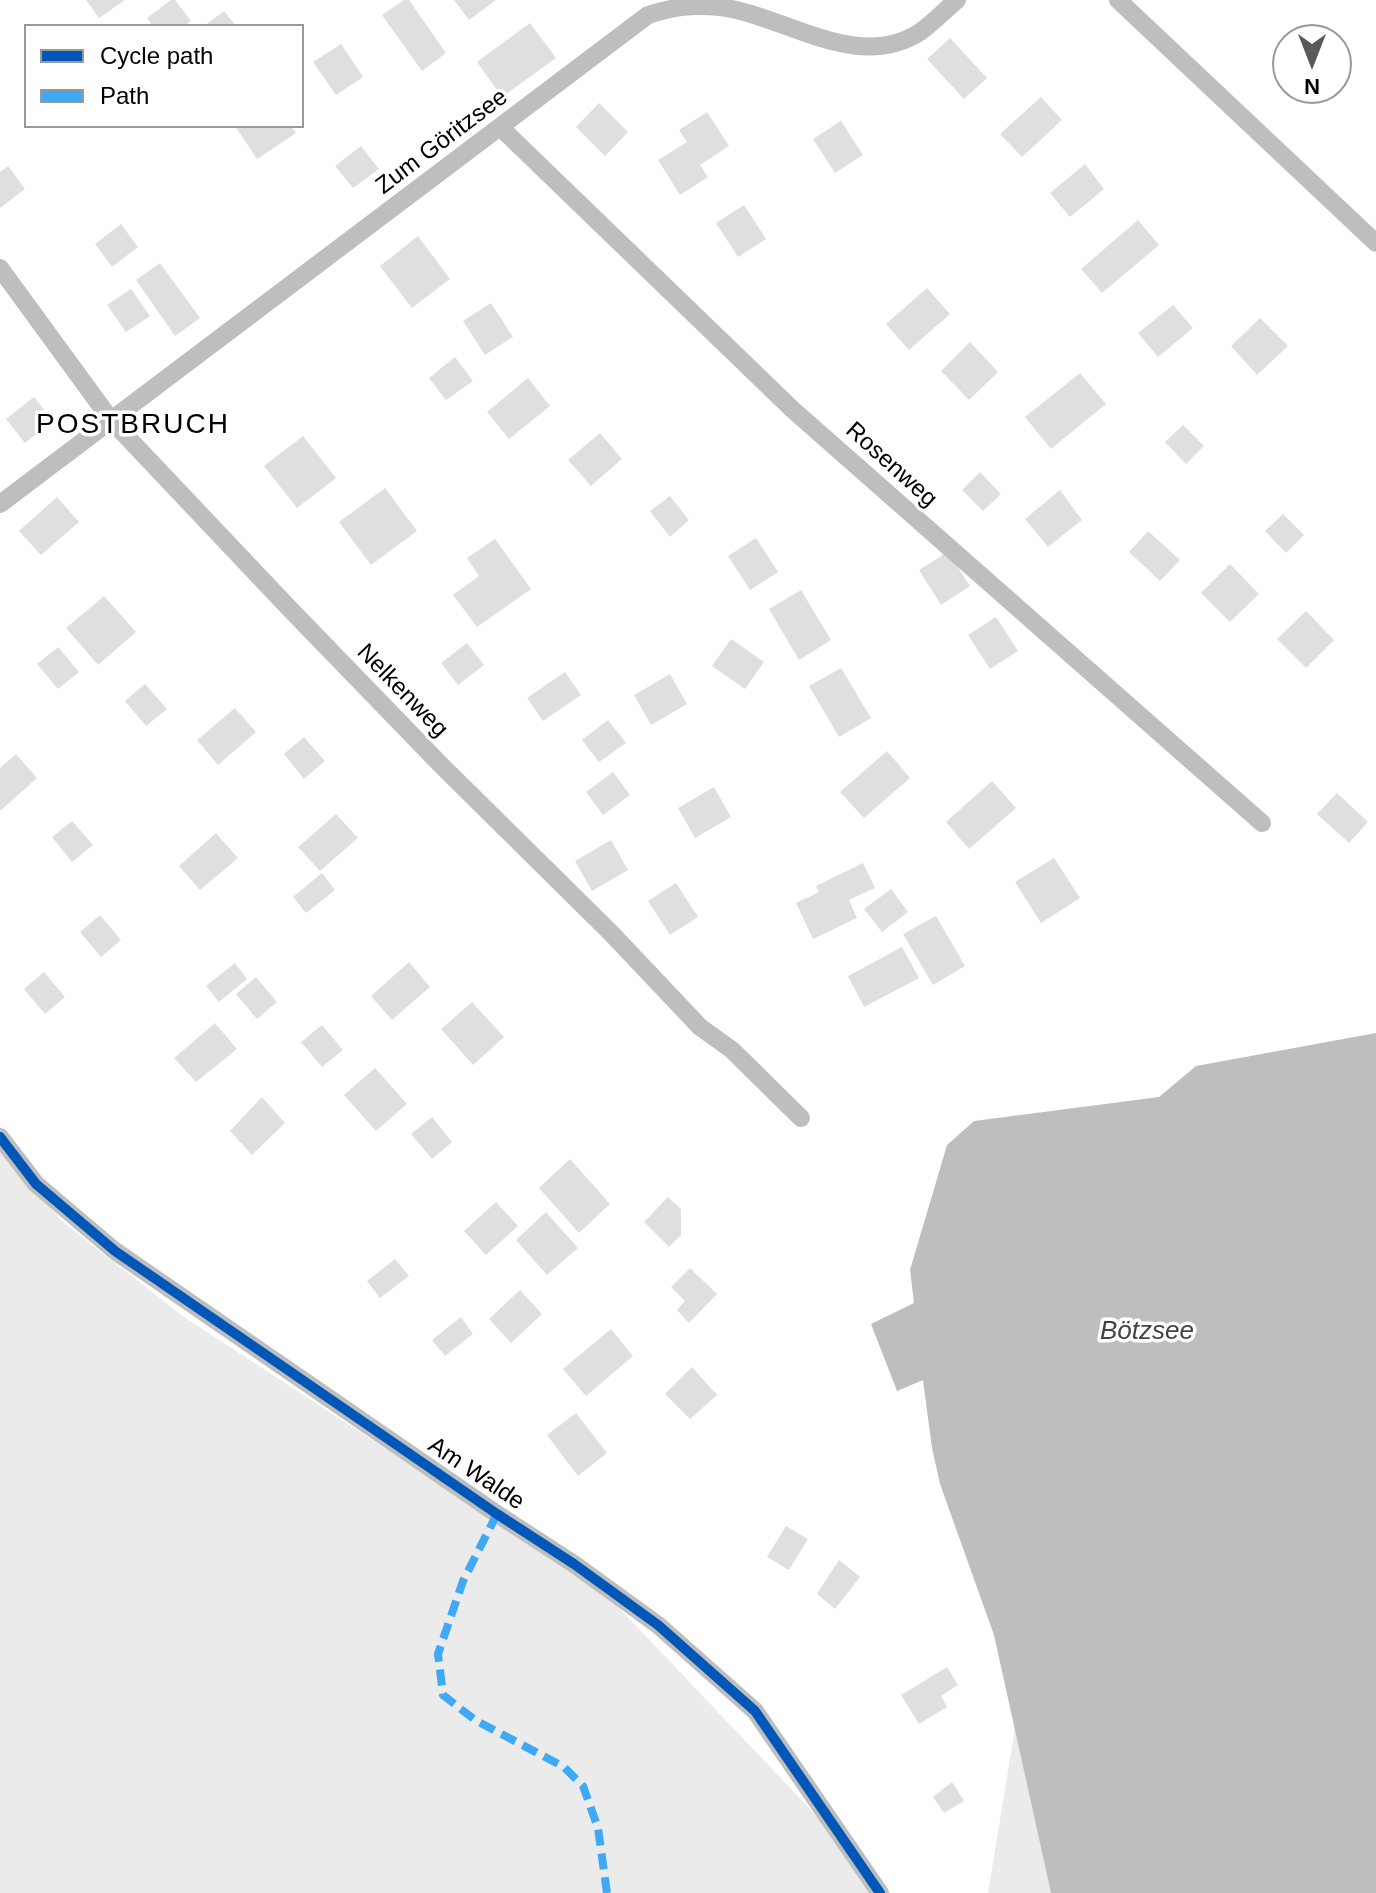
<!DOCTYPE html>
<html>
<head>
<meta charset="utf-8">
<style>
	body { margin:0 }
	#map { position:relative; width:1376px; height:1893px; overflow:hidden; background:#fff; font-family:Helvetica,sans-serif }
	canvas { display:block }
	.legend { position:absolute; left:24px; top:24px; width:280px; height:104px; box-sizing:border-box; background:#fff; border:2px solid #999; margin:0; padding:10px 14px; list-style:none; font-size:24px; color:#000 }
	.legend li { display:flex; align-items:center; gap:16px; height:40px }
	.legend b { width:40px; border:2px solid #999 }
	.north { position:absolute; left:1272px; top:24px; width:80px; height:80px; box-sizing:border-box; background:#fff; border:2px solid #999; border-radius:50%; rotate:180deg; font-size:22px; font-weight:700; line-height:32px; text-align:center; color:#000 }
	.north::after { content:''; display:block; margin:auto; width:28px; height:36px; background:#595959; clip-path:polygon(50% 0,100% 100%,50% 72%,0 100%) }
</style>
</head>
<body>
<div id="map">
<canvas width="1376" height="1893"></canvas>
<ul class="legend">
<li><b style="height:10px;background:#0057b8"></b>Cycle path</li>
<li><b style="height:10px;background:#3fa9f5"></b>Path</li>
</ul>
<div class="north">N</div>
</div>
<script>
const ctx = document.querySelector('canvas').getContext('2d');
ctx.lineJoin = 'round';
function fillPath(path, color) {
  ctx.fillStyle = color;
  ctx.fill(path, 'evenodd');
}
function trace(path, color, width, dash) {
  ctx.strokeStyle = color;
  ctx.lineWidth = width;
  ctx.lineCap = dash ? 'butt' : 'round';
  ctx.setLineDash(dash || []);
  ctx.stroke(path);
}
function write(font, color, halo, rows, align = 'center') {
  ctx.font = font + ' Helvetica,sans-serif';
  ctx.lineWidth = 7;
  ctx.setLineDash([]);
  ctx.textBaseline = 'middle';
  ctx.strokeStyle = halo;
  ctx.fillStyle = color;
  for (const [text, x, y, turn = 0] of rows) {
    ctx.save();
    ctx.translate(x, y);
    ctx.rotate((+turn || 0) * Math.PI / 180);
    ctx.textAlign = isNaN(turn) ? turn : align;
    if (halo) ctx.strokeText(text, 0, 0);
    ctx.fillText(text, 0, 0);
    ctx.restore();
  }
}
fillPath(new Path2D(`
	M0,1151l64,72 120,94 418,273 288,303h-890z
	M1015,1728l36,165h-63z`), '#ebebeb');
fillPath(new Path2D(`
	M1376,1033v860h-325l-57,-258 -54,-151 -8,-36 -9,-68 -26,11 -26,-67 43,-21 -4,-33 37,-125 27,-24 185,-24 37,-31z`), '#bebebe');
fillPath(new Path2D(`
	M86,0h39l-26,18z
	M171,0h4l16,21 -7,5h-31l-6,-8z
	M404,0h5l37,53 -24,18 -40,-56z
	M454,0h42l-27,20z
	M224,11l12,15h-32z
	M530,23l26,35 -54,39 -25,-35z
	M950,38l37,40 -23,21 -37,-40z
	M341,44l22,33 -27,18 -23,-33z
	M1041,97l21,23 -40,37 -22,-23z
	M599,103l29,29 -23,24 -29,-29z
	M707,112l22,34 -29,19 8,12 -28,18 -22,-35 29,-18 -8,-12z
	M841,121l22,34 -28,18 -22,-34z
	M235,126h56l5,7 -39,26z
	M361,146l18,23 -26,19 -18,-22z
	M1085,164l19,25 -34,28 -20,-24z
	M8,166l17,23 -25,19v-36z
	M744,205l22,34 -28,18 -22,-34z
	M1138,220l21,25 -57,48 -21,-24z
	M121,224l17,23 -26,20 -17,-23z
	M418,236l32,43 -38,29 -32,-42z
	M160,263l40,55 -25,18 -39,-56z
	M927,288l23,26 -41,36 -23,-26z
	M131,289l19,27 -24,16 -19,-27z
	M491,303l22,34 -28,18 -22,-34z
	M1173,305l20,23 -35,29 -20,-24z
	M1260,318l28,28 -31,29 -26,-29z
	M970,342l28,30 -29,28 -28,-29z
	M455,357l18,24 -27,19 -17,-22z
	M1080,373l26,31 -55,45 -26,-32z
	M528,378l22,28 -41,33 -22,-27z
	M34,397l19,24 -28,22 -19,-24z
	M1183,425l21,21 -18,18 -21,-22z
	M600,433l22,26 -31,27 -23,-26z
	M303,436l33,42 -39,30 -33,-42z
	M980,472l21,22 -18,17 -21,-21z
	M385,488l32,43 -46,34 -32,-43z
	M1060,490l22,30 -34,27 -23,-28z
	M670,496l19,24 -19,17 -20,-26z
	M57,497l22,25 -38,33 -22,-24z
	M1283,514l21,21 -18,18 -21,-22z
	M1148,531l32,29 -20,21 -31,-29z
	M756,538l22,34 -28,18 -22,-34z
	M495,539l36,50 -54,38 -24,-32 26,-19 -12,-18z
	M948,552l22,34 -29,19 -22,-35z
	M1230,564l29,30 -29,28 -29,-29z
	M801,590l30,50 -32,20 -30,-51z
	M104,596l32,36 -38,33 -32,-37z
	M1306,611l28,29 -28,28 -29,-29z
	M996,617l22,34 -28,18 -22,-34z
	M731,639l33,23 -19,27 -33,-23z
	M467,643l17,22 -26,20 -17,-22z
	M58,647l21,25 -21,17 -21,-25z
	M841,668l30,50 -32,19 -30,-51z
	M565,672l16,23 -38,26 -16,-23z
	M670,674l17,30 -36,21 -17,-30z
	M145,684l22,25 -21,17 -21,-25z
	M235,708l21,24 -38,33 -21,-25z
	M608,720l18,23 -27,19 -17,-22z
	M304,737l21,24 -21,18 -20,-25z
	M887,751l23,27 -46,40 -24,-26z
	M16,754l21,24 -37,33v-43z
	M613,772l17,23 -27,20 -17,-23z
	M992,781l24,27 -47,41 -23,-27z
	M714,787l17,30 -36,21 -17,-30z
	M1337,793l31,29 -19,21 -32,-29z
	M336,814l22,24 -38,33 -22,-24z
	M72,821l21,24 -21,17 -20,-25z
	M216,833l22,25 -38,32 -21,-24z
	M611,840l17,30 -36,21 -17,-30z
	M1054,858l26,40 -39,25 -26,-41z
	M863,863l12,25 -26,12 8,18 -44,21 -17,-36 23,-11 -3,-6z
	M322,873l13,17 -29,23 -13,-16z
	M676,883l22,34 -28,18 -22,-34z
	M891,889l17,23 -26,20 -18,-23z
	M100,915l21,25 -20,17 -21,-25z
	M936,916l29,50 -32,19 -30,-51z
	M902,947l17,31 -55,29 -16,-31z
	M409,962l21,25 -38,33 -21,-24z
	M235,963l12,16 -28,23 -13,-16z
	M44,972l21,25 -20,17 -21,-25z
	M256,977l21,25 -20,17 -21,-25z
	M472,1002l32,35 -31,28 -32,-36z
	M215,1023l22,26 -41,33 -22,-24z
	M322,1025l21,25 -21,17 -21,-25z
	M375,1068l32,36 -31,27 -32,-36z
	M262,1097l23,26 -33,32 -22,-24z
	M432,1117l20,25 -20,17 -21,-25z
	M570,1159l40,45 -31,29 -40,-45z
	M668,1197l13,12v26l-12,12 -25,-25z
	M496,1202l22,24 -32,29 -22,-24z
	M546,1212l32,36 -31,27 -31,-35z
	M395,1259l14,17 -29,22 -13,-17z
	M690,1268l27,26 -28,29 -12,-13 8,-9 -14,-14z
	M520,1290l22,24 -31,29 -22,-24z
	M461,1317l12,17 -28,22 -13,-16z
	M611,1329l22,27 -47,40 -23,-27z
	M692,1367l25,28 -27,24 -25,-25z
	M576,1413l31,40 -29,23 -31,-41z
	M786,1526l22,13 -19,31 -22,-13z
	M839,1560l21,17 -25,32 -18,-15z
	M947,1667l11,18 -17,11 6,11 -28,17 -18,-29z
	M952,1782l12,19 -20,12 -11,-16z`), '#dfdfdf');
trace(new Path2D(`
	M1118,0l258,243
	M501,128l291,281 470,414
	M0,268l111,152 177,187 153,158 170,168 89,94 32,23 69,68
	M0,504l648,-489c26,-8 44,-11 72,-8 64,8 137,66 200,25 13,-9 25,-22 37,-32
	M0,1137l36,47 79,67 382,263 77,50 84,61 97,86 125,182`), '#bebebe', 18);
trace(new Path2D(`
	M497,1514l-34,67 -25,73 5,41 32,25 89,47 19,19 15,42 9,65`), '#3fa9f5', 8, [16, 8]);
trace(new Path2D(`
	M0,1137l36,47 79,67 382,263 77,50 84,61 97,86 125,182`), '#0057b8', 10);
write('24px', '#000', '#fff', [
	["Zum Göritzsee",442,142,-37],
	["Rosenweg",891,465,42],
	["Nelkenweg",402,691,46],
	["Am Walde",476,1474,34]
]);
write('italic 26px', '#434343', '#fff', [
	["Bötzsee",1147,1332]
]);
ctx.letterSpacing = '2px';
write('28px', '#000', '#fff', [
	["POSTBRUCH",133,425]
]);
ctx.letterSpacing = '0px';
</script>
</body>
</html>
